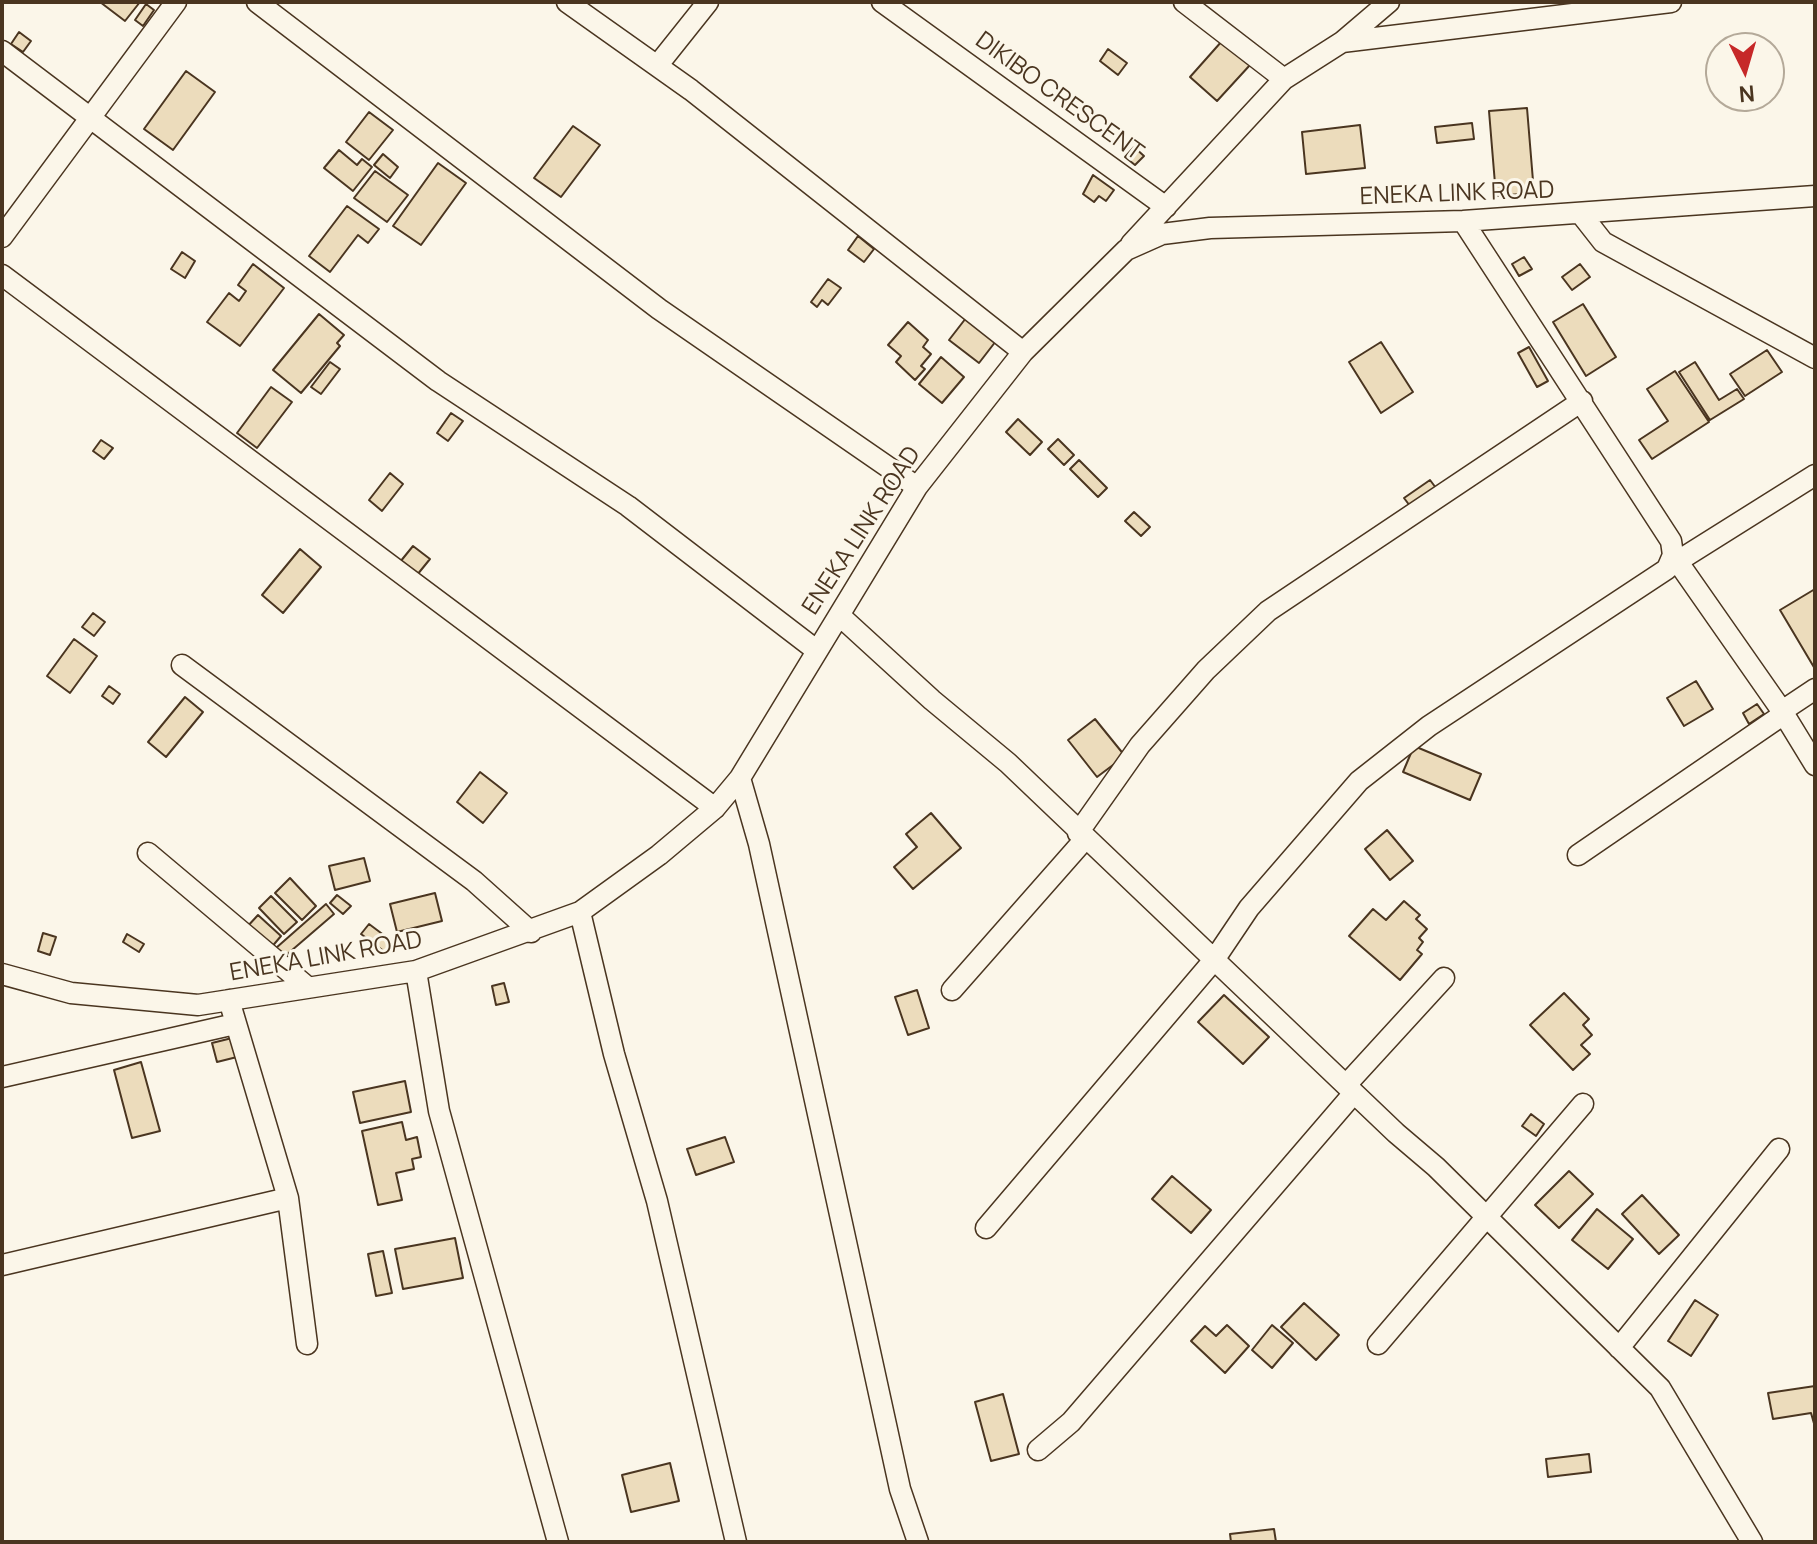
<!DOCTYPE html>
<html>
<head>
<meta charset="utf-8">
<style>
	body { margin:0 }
	#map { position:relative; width:1817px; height:1544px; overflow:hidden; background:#fbf6e9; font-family:Manrope,sans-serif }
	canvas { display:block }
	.frame { position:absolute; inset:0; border:4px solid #4a3520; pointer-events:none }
	.north { position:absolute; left:1705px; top:32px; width:80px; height:80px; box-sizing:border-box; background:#fbf6e9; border:2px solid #b4a999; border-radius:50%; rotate:175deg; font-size:22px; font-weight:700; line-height:32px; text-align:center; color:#4a3520 }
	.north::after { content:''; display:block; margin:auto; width:28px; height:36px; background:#c62828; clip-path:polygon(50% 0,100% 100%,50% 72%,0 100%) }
</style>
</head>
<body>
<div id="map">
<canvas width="1817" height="1544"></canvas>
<div class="frame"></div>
<div class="north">N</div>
</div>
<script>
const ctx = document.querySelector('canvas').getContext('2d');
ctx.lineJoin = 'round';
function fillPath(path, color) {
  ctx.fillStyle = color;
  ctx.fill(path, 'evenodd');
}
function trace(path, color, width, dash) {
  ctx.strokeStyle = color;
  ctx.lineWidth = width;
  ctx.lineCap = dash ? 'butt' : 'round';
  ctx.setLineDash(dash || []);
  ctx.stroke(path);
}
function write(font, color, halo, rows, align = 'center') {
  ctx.font = font + ' Manrope,sans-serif';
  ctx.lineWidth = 6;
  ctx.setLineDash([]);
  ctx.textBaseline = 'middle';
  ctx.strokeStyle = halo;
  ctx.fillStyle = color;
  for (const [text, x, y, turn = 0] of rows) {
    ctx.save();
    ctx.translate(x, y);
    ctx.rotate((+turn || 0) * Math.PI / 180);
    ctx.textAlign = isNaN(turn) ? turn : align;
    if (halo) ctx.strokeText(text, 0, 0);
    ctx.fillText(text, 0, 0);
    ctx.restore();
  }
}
const building = new Path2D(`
	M100,2h40l-15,19z
	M146,4l8,6 -11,16 -8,-6z
	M19,32l12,9 -8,11 -12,-8z
	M1222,41l28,24 -33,36 -27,-24z
	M1108,49l19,14 -9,12 -18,-14z
	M186,71l29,21 -42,58 -29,-21z
	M1527,108l7,85 -38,3 -7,-85z
	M369,112l24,18 -24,30 -23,-18z
	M1472,123l2,16 -37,4 -2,-16z
	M1360,125l5,43 -59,6 -4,-42z
	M573,126l27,19 -39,52 -27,-19z
	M1134,147l10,9 -9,9 -10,-8z
	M339,150l18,15 5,-6 10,8 -19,24 -29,-23z
	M383,154l15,13 -8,11 -16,-13z
	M438,163l28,20 -45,62 -28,-19z
	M375,171l33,24 -21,27 -33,-24z
	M1093,175l21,15 -8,11 -7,-5 -5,6 -11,-8z
	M347,206l32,23 -11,14 -10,-8 -28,37 -21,-16z
	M858,236l16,13 -10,13 -16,-12z
	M182,252l13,9 -10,17 -14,-9z
	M1524,257l8,12 -13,7 -7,-12z
	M253,264l31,24 -44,58 -33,-24 22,-29 10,8 7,-10 -8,-6z
	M1580,264l10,13 -18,13 -10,-13z
	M828,279l13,9 -13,17 -6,-5 -5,7 -6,-5z
	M1583,304l33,53 -30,19 -33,-54z
	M319,314l25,21 -7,8 3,3 -39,47 -28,-23z
	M966,318l30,23 -17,22 -30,-23z
	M908,322l20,18 -5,7 8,7 -10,12 4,3 -10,11 -19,-18 5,-6 -13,-11z
	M1381,342l32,50 -32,21 -32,-51z
	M1529,347l19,34 -11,6 -19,-34z
	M1767,350l15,22 -37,24 -15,-22z
	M941,357l23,20 -22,26 -23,-19z
	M330,362l10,7 -19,25 -10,-7z
	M1695,362l24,38 18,-11 7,10 -34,21 -31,-48z
	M1675,371l34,51 -57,37 -13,-19 29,-19 -21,-32z
	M271,387l21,15 -35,46 -20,-15z
	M451,413l12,8 -15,20 -11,-8z
	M1018,419l24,23 -12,13 -24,-23z
	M1058,439l16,16 -10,10 -16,-16z
	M101,440l12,8 -9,11 -11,-8z
	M1079,460l28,28 -9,9 -28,-28z
	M390,473l13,11 -21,27 -13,-11z
	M1430,480l6,8 -26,18 -6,-8z
	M1134,512l16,15 -9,9 -16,-15z
	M413,546l17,13 -13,16 -17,-13z
	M300,549l21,18 -38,46 -21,-18z
	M1815,589v80l-35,-59z
	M93,613l12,9 -11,14 -12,-9z
	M74,639l23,17 -27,37 -23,-17z
	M1696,681l17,28 -29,17 -17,-28z
	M109,686l11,8 -7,10 -11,-8z
	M185,697l18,15 -37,45 -18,-15z
	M1757,704l7,10 -15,10 -6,-11z
	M1095,719l30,37 -28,21 -29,-37z
	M1414,746l67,28 -11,26 -67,-28z
	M480,772l27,21 -24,30 -26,-21z
	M931,813l30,35 -48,41 -19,-22 23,-20 -11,-13z
	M1387,830l26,31 -23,19 -25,-31z
	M364,858l6,23 -35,9 -6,-24z
	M290,878l26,28 -14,14 -27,-27z
	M435,893l7,28 -45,11 -7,-28z
	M337,895l14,11 -8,8 -13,-11z
	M271,896l26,26 -13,12 -25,-26z
	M1404,901l16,14 -4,4 11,10 -8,9 4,4 -6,8 5,4 -22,26 -51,-44 24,-27 13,11z
	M326,904l8,10 -50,43 -8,-9z
	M258,915l23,21 -11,13 -24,-21z
	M369,924l24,18 -8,10 -24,-18z
	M43,933l13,4 -6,18 -12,-4z
	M127,934l17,10 -5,8 -16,-10z
	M504,983l5,19 -13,3 -4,-19z
	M917,990l12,38 -21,7 -13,-38z
	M1564,993l25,26 -6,6 9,10 -11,10 9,9 -17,16 -43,-45z
	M1224,995l45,42 -26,27 -45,-42z
	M232,1038l5,19 -20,5 -5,-19z
	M141,1062l19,69 -28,7 -18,-68z
	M405,1081l6,31 -51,11 -7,-31z
	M1531,1114l13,10 -8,12 -14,-10z
	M402,1122l4,18 11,-3 4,20 -9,2 2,10 -18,4 6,27 -24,5 -16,-74z
	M725,1137l9,25 -38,13 -9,-26z
	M1569,1171l24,23 -34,34 -24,-23z
	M1172,1176l39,34 -20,23 -39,-34z
	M1642,1195l37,40 -20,19 -37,-40z
	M1597,1209l36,30 -25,30 -36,-29z
	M455,1238l8,40 -60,11 -8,-40z
	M383,1251l9,42 -16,3 -8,-42z
	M1695,1300l23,15 -27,41 -23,-15z
	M1304,1303l35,32 -23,25 -35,-33z
	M1227,1325l22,21 -24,27 -34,-32 14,-15 11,10z
	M1272,1325l21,18 -21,25 -20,-18z
	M1815,1386v41l-4,-14 -38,6 -5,-26z
	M1003,1394l16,60 -28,7 -16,-59z
	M1589,1454l2,18 -43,5 -2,-18z
	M670,1463l9,38 -48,11 -9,-37z
	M1274,1529l2,13h-45l-1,-8z`);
fillPath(building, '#ecdcbc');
trace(building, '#4a3520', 2);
const minor = new Path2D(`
	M257,2l402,307 258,178
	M567,2l124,88 332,262
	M882,2l284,205
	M1184,2l100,77
	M1342,42l329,-40
	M2,51l436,330 190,125 188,144
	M657,66l51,-64
	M1581,214l22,28 212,116
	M2,237l174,-235
	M1131,244l153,-165 58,-37 47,-40
	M2,275l713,533
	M1673,555l109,156 33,54
	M1678,561l137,-86
	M839,615l93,85 76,63 388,370 40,34 224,221 92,154
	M182,665l292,216 57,51
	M1782,711l33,-22
	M740,778l19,66 141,645 18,53
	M1078,833l62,-88 66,-75 62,-59 314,-210
	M148,853l157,132
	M1578,855l206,-141
	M580,912l34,142 43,147 79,341
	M416,971l23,140 119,431
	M2,974l69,19 127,12 218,-34 164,-59 79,-57 56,-47 25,-30 177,-291 106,-135 103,-102 36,-16 48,-6 253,-7 352,-25
	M952,990l133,-151
	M229,1000l59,198 19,146
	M2,1077l233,-53
	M1346,1085l98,-107
	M986,1228l228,-268 35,-52 110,-127 70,-55 238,-157 6,-14 -2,-14 -208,-320
	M2,1265l286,-67
	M1378,1344l205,-240
	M1619,1348l160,-199
	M1038,1450l33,-28 283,-329`);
trace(minor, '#4a3520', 23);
trace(minor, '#fbf6e9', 20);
write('24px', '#4a3520', '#fbf6e9', [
	["DIKIBO CRESCENT",1059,97,36],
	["ENEKA LINK ROAD",1457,194,-2],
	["ENEKA LINK ROAD",862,531,-57],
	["ENEKA LINK ROAD",326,957,-10]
]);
</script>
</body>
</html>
